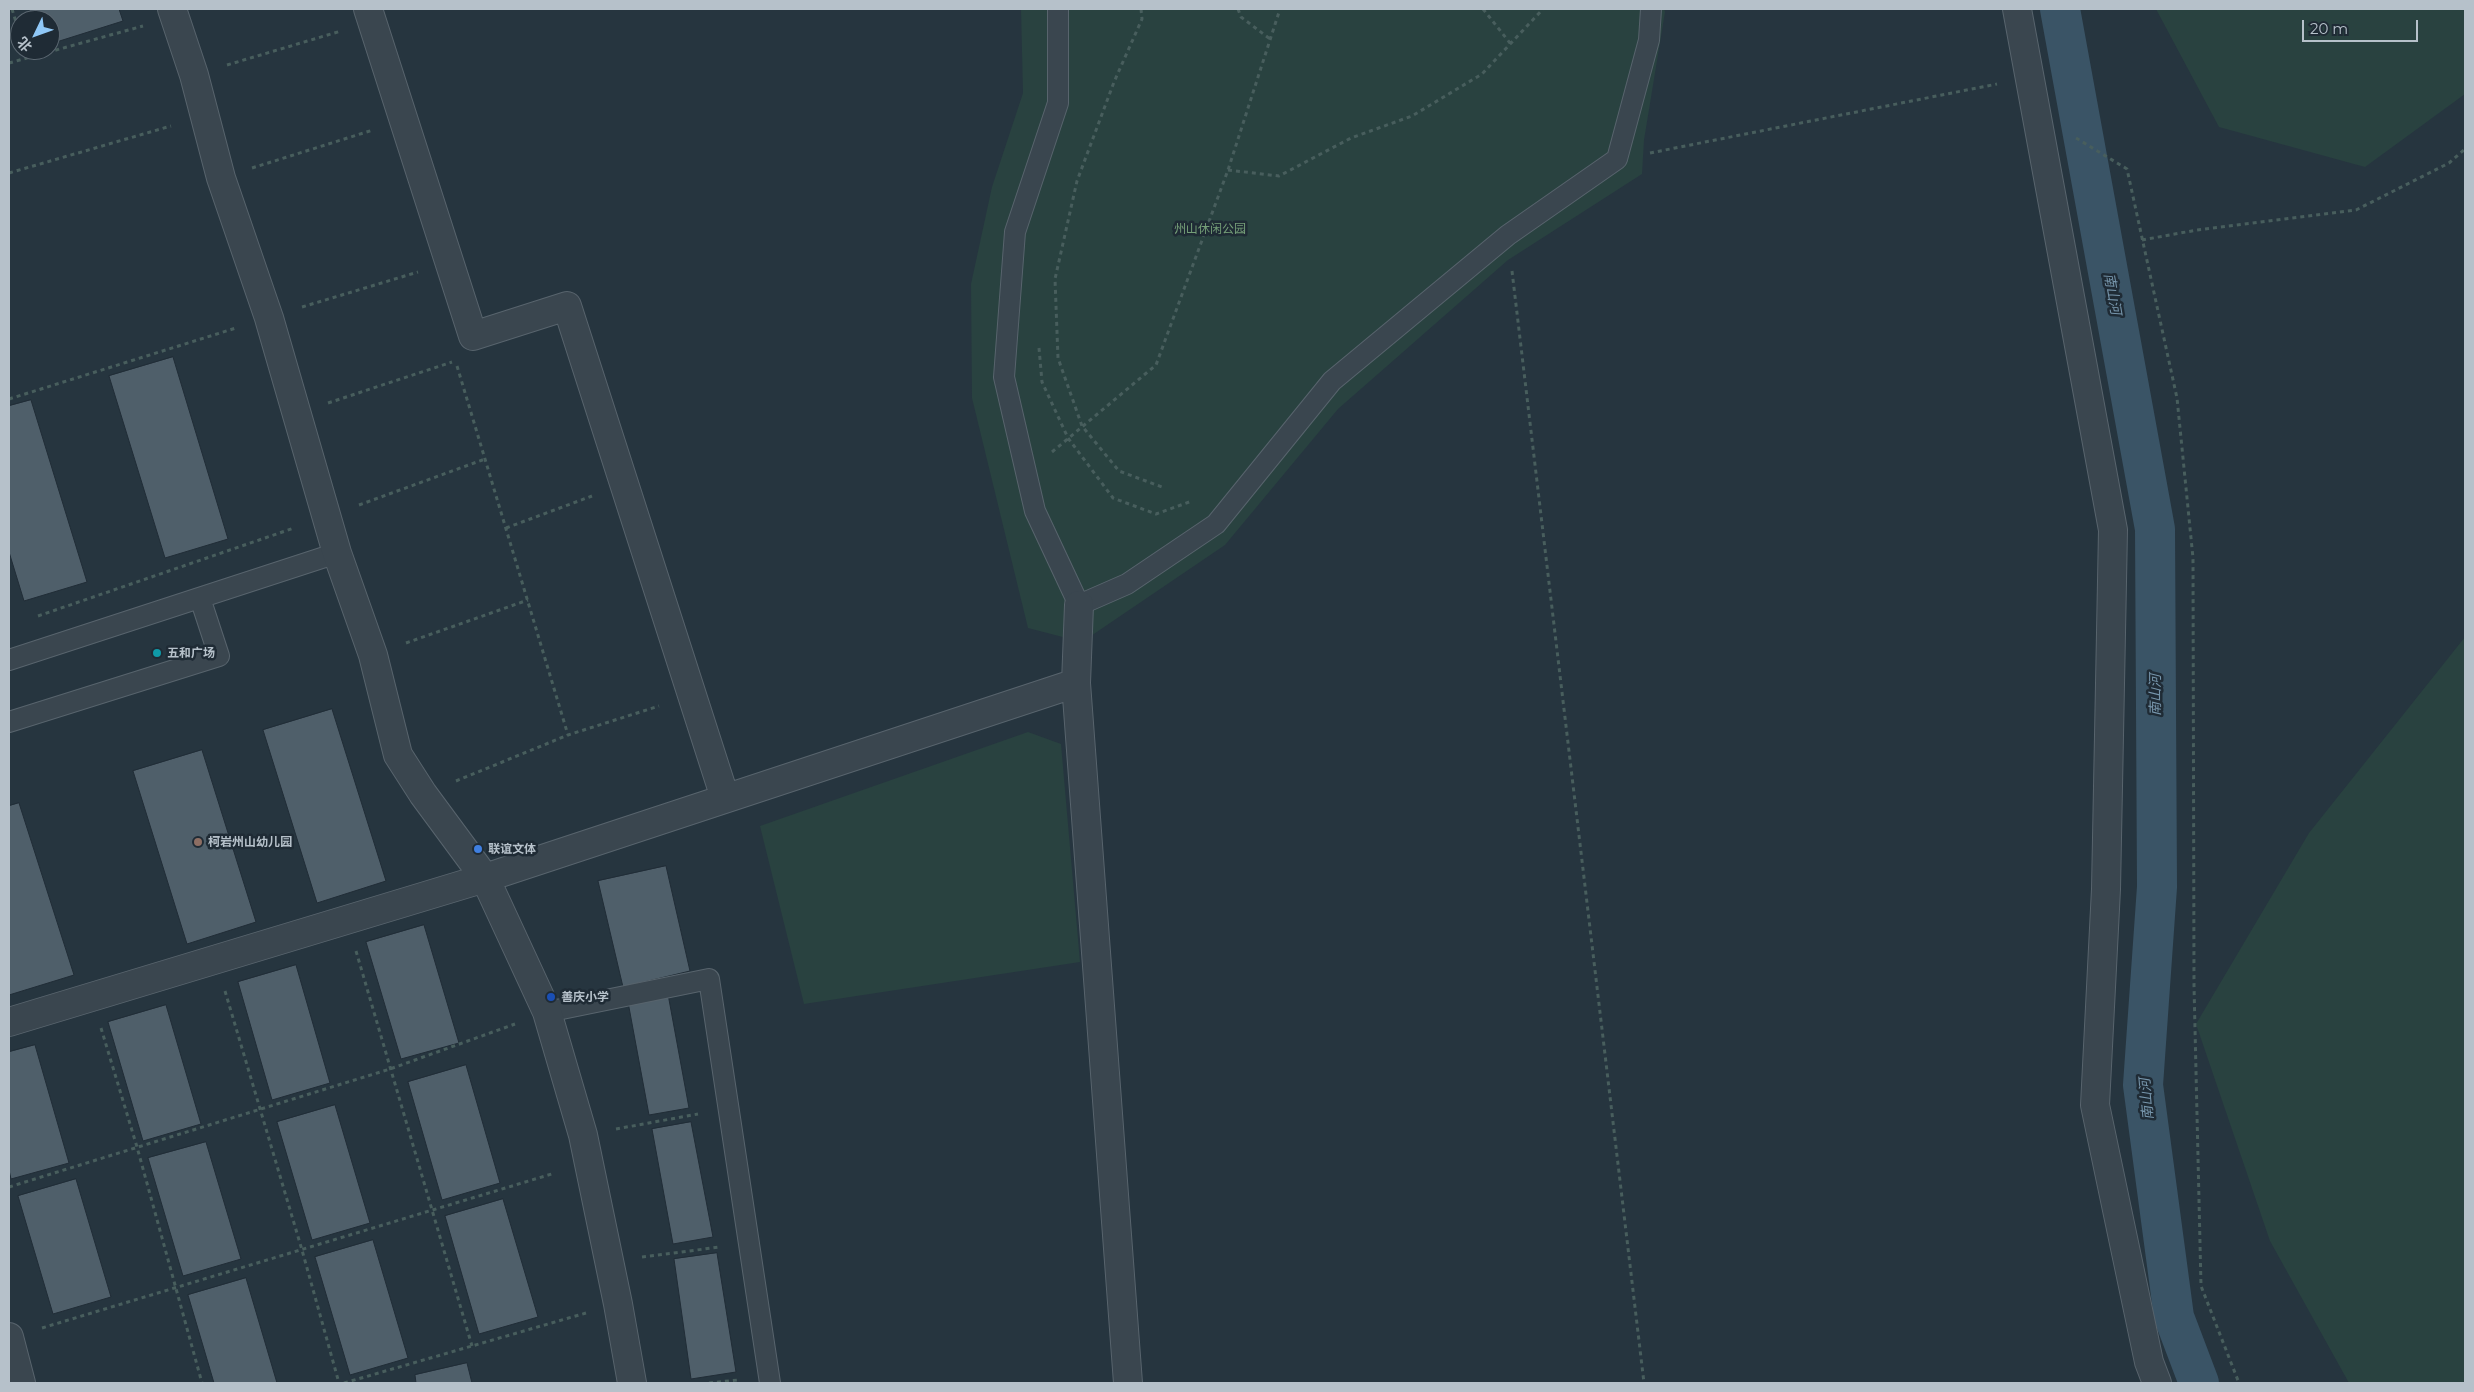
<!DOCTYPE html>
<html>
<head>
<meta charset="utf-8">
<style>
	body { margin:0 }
	#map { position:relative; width:2474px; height:1392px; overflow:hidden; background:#26353f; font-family:Montserrat,"Noto Sans SC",sans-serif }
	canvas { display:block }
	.frame { position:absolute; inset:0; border:10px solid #b6c1ca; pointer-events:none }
	.north { position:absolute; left:10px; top:10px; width:50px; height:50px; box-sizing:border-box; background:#1f2b35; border:1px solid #5b6771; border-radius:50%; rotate:228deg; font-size:14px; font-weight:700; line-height:20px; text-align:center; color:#b6c1ca }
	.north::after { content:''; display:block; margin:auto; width:18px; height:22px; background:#8fc7f6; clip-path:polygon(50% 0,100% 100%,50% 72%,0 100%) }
	.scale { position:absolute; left:2302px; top:20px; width:116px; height:22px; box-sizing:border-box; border:2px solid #b6c1ca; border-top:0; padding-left:6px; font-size:15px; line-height:18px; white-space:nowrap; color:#b6c1ca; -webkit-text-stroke:4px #1f2b35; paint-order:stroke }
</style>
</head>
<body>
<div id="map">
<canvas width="2474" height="1392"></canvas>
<div class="frame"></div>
<div class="north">北</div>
<div class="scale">20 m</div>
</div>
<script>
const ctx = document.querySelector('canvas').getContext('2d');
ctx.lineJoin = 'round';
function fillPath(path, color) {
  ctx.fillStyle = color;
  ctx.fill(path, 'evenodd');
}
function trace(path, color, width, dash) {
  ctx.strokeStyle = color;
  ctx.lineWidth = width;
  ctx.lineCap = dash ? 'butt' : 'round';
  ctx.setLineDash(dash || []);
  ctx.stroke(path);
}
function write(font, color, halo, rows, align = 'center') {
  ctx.font = font + ' Montserrat,"Noto Sans SC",sans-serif';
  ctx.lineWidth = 5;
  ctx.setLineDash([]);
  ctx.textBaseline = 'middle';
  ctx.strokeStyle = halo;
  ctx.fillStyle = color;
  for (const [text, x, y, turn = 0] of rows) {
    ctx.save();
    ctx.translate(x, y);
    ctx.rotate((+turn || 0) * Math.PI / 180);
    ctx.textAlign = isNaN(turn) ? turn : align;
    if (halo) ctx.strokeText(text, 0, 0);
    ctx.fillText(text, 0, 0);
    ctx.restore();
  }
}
fillPath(new Path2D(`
	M1021,9h643l1,3 -21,128 -2,34 -134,86 -170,149 -113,136 -143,97 -54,-14 -56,-230 -1,-114 21,-97 31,-94z
	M2156,9h309v85l-100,73 -146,-40z
	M2465,637v746h-116l-79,-142 -74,-217 113,-191z
	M1028,732l33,12 19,218 -276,42 -44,-178z`), '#294240');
trace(new Path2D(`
	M2060,9l95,520 2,358 -14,198 31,232 25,66`), '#3a5466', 40);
const building = new Path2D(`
	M29,9h90l4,12 -73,23v-24h-17z
	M173,357l55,182 -63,19 -56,-182z
	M31,400l56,182 -63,19 -15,-49v-146z
	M332,709l54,172 -69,22 -54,-173z
	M202,750l54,172 -69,22 -54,-173z
	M19,803l55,172 -65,20v-189z
	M666,866l24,105 -67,16 -25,-106z
	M424,925l35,118 -58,16 -35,-117z
	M296,965l34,118 -58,17 -34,-118z
	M668,994l21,114 -40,7 -21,-113z
	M166,1005l35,119 -58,17 -35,-119z
	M35,1045l34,118 -58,16 -2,-9v-118z
	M466,1065l34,118 -58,17 -34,-118z
	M335,1105l35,118 -58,17 -35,-118z
	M691,1122l22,115 -40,7 -21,-115z
	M206,1142l35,117 -58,17 -35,-118z
	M76,1179l35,118 -58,17 -35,-118z
	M503,1199l35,118 -59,17 -34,-118z
	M373,1240l35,118 -58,17 -35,-118z
	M717,1253l19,119 -45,7 -17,-120z
	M246,1278l31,105h-63l-26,-88z
	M467,1363l5,20h-56l-1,-8z`);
fillPath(building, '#4f5f6a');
trace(building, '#212d37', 1);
const service = new Path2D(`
	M1058,9v94l-43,129 -11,145 31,134 44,94 48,-21 89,-60 116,-143 176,-146 109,-76 32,-119 2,-31
	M9,660l328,-107
	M9,722l210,-66 -19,-58
	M547,1012l162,-33 61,404`);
const minor = new Path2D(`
	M172,9l22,66 27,103 48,140 68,235 36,102 25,100 25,39 62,84 62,134 36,123 35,169 14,79
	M368,9l105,327 94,-30 158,492
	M2017,9l96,521 -7,359 -11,216 54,257 8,21
	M1079,605l-3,78 52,700
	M9,1022l476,-144 591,-195
	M9,1337l12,46`);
trace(service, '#58646d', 22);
trace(minor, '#58646d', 30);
trace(new Path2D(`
	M12,9l8,26
	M1141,9l1,10 -28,63 -37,99 -22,98 3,79 24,68 37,45 43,16
	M1238,9l3,8 29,22
	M1483,9l27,34
	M25,50l2,9
	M9,63l134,-37
	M227,65l114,-34
	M2076,138l51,31 50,229 16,160 1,428 7,300 38,97
	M1650,153l347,-69
	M252,168l121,-38
	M1228,170l51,6 72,-38 61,-22 70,-42 61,-65
	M9,173l162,-47
	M2142,240l55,-10 159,-20 93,-47 16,-14
	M1512,271l132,1112
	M302,307l116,-35
	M1039,348l3,34 26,56 45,60 43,16 36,-13
	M457,366l111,369
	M9,399l227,-71
	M328,403l124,-41
	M1052,452l104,-87 72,-195 52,-161
	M359,505l126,-46
	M506,528l86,-32
	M38,616l256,-88
	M406,643l122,-43
	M456,781l112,-46 91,-29
	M356,951l116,395
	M225,991l77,259 37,133
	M101,1028l36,119 65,236
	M616,1129l82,-15
	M9,1187l381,-118 125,-45
	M642,1257l78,-10
	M42,1328l513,-155
	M344,1383l242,-70
	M709,1383l29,-3`), '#485e5d', 3, [4, 4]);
trace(service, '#3a464f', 20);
trace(minor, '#3a464f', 28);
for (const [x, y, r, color] of [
	[157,653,5,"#0f9aa8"],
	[198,842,5,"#8d6e63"],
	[478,849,5,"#3f7fe0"],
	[551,997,5,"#1a4fb4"]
]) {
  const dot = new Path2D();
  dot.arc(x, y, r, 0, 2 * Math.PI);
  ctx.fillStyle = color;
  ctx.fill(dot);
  trace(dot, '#1f2b35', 2);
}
write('12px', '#759f78', '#1f2b35', [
	["州山休闲公园",1210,229]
]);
write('bold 12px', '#b6c1ca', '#1f2b35', [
	["五和广场",167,653],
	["柯岩州山幼儿园",208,842],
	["联谊文体",488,849],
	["善庆小学",561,997]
], 'left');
write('italic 14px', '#7796ac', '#1f2b35', [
	["南山河",2112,294,80],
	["南山河",2156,695,-90],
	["南山河",2147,1099,-95]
]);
</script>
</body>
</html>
